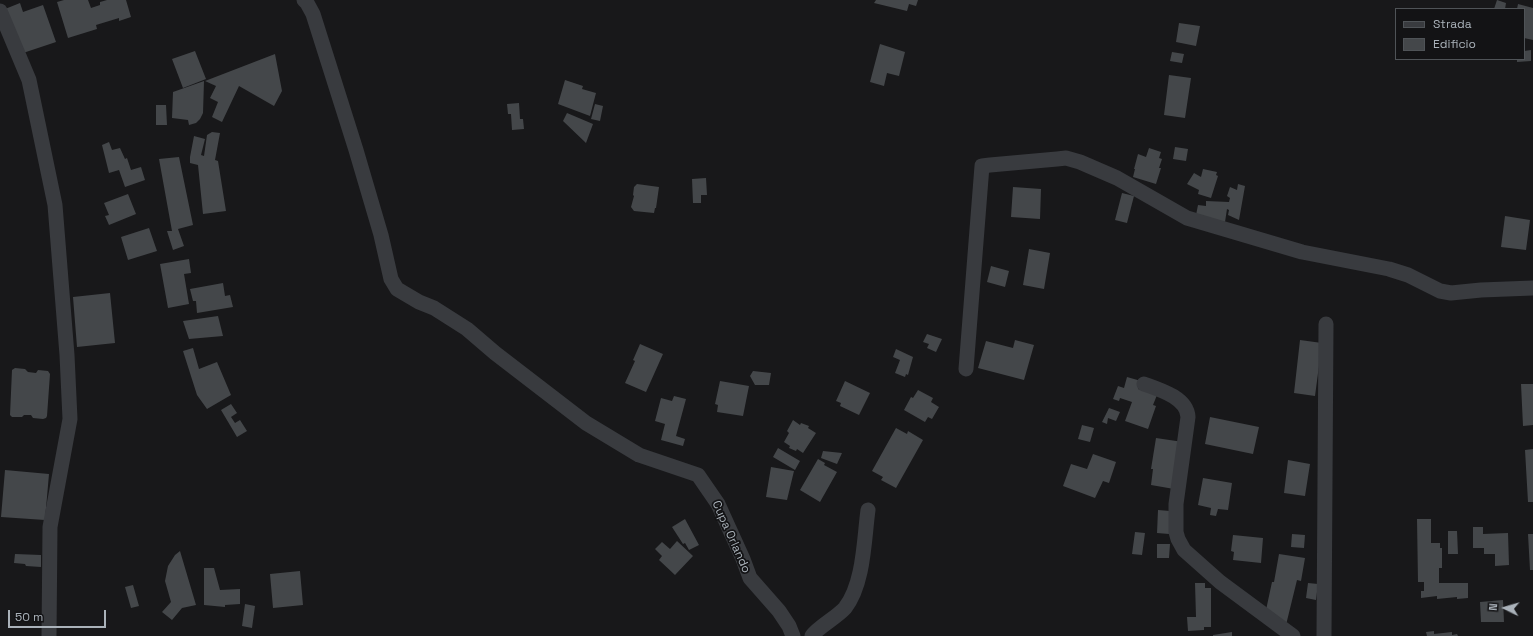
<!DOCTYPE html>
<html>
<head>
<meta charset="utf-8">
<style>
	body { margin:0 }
	#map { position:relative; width:1533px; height:636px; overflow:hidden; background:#18181a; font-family:"Space Grotesk",sans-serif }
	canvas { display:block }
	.legend { position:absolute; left:1395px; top:8px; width:130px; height:52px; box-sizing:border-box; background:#131315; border:1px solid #4f5357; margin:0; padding:5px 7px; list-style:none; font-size:12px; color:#aab2ba }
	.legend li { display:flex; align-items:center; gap:8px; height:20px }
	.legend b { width:20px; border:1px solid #4f5357 }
	.north { position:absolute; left:1485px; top:588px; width:40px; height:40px; -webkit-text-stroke:3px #131315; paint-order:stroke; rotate:275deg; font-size:11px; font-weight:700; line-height:16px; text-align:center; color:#aab2ba }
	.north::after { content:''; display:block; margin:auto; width:14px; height:18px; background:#aab2ba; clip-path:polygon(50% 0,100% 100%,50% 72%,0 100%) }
	.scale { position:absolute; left:8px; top:610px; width:98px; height:18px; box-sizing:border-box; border:2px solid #aab2ba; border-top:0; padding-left:5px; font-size:12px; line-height:14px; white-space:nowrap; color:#aab2ba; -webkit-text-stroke:3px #131315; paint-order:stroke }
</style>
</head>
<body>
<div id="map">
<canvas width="1533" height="636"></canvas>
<ul class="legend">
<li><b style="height:5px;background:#393b3f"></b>Strada</li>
<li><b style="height:11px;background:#44474a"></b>Edificio</li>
</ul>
<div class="north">N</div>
<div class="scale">50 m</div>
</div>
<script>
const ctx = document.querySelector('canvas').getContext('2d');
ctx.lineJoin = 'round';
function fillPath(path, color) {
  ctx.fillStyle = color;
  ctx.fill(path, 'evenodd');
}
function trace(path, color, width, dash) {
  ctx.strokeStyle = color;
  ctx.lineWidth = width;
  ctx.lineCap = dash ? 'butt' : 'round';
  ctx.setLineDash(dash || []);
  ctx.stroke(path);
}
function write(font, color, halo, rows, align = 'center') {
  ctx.font = font + ' "Space Grotesk",sans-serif';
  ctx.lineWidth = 3.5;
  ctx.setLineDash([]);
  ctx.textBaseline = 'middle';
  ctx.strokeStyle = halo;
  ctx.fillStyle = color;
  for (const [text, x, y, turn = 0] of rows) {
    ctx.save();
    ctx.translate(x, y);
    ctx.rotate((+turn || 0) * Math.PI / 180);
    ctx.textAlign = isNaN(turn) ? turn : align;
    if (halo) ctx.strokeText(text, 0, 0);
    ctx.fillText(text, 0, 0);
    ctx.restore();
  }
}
fillPath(new Path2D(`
	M64,0h24l3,8 9,-3v-3l7,-2h19l5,17 -12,4v-3l-23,7 1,4 -29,9 -11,-36z
	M876,0h42l-2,6 -7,-2 -2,7 -33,-8z
	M1497,0l9,3 -1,6h-11z
	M20,3l3,9 20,-7 13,37 -33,11 -18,-44z
	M1518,4l15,4v32l-9,-2v-29h-7z
	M1179,23l21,3 -4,20 -20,-4z
	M880,44l25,8 -6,24 -12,-3 -3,13 -14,-4z
	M1531,50v11l-14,1v-3h7v-8z
	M195,51l11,28 -23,9 -11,-29z
	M1172,52l12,2 -2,9 -12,-2z
	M275,54l7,37 -8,15 -35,-20 -17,36 -10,-5 6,-15 -8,-4 6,-12 -11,-5z
	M1169,75l22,3 -6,40 -21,-3z
	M565,80l18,6 -1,3 14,4 -6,23 -32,-12z
	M204,81l-1,32 -3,6 -4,4 -7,2 -1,-5 -16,-2 1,-26z
	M519,103l1,16h3l1,10 -12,1 -1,-16h-3l-1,-10z
	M595,104l8,2 -3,15 -9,-2z
	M156,105h10l1,20h-11z
	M567,113l26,11 -7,19 -23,-22z
	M212,132l8,1 -5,27 3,1 8,50 -23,3 -5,-49 -8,-2v-6l4,-21 11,3 -4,16 3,1 3,-21z
	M109,142l3,8 8,-2 5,11 2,-1 4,12 10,-3 4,13 -20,7 -6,-17 -10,3 -7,-28z
	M1175,147l13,2 -2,12 -13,-2z
	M1149,148l12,4 -2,6 3,1 -3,9h2l-5,16 -23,-7 2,-8h-1l4,-15 8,3z
	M179,157l14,68 -15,4 6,17 -11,4 -6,-19h5l-13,-72z
	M1203,169l14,3 -1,3 2,1 -7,22 -13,-4 1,-4 -12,-6 7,-11 7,4z
	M706,178l1,17h-6v8h-8l-1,-24z
	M637,184l22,3 -3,21h-1l-1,5 -20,-2 -3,-4 3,-11 -1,-1 1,-8z
	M1238,184l7,2 -6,34 -11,-5 1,-5 -2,-1 -2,13 -29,-7 2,-10 8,1v-5l23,1 1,-4 -3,-2 3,-9 7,3z
	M1013,187l28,2 -1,30 -29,-2z
	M1122,193l12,3 -7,27 -12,-3z
	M128,194l8,20 -27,11 -4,-9 4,-1 -5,-12z
	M1505,216l25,4 -4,30 -25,-3z
	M149,228l8,23 -29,9 -7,-23z
	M1029,249l21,4 -6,36 -21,-4z
	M189,259l2,14 -7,1 5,30 -21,4 -8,-44z
	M991,266l18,5 -4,16 -18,-5z
	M223,283l2,13 5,-1 3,12 -36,6 -1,-12h-3l-3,-12z
	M110,293l5,50 -38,4 -4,-50z
	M218,316l5,20 -34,3 -6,-18z
	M927,334l15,5 -6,13 -9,-4 2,-4 -6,-2z
	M1015,340l19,5 -10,35 -46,-12 8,-27 27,7z
	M1300,340l22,3 -7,53 -21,-3z
	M640,344l23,10 -17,38 -21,-9 10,-22 -2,-1z
	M193,348l6,21 18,-7 14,33 -24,14 -10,-14 -14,-44z
	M896,349l17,8 -5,18 -2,-1 -1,3 -10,-4 5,-13 -7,-3z
	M15,368l10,1 3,3 8,1 2,-3 10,1 2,3 -3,42 -1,2 -3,1 -10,-1 -2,-3h-7l-2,2h-10l-2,-2 2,-45z
	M753,371l18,2 -2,12h-14l-5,-9z
	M1127,377l14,4 -3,8 19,6 -4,10 3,1 -8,23 -23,-8 7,-19 -12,-4 -1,3 -6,-2 5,-13 6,2z
	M720,381l29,5 -6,30 -26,-4 1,-7 -3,-1z
	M845,381l25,12 -11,22 -19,-9 1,-3 -5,-2z
	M1521,384h12v41l-10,1z
	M918,390l15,8 -2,4 8,5 -7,12 -4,-2 -3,5 -21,-12 7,-13 2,1z
	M674,396l12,3 -10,37 9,3 -2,7 -22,-6 4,-16 -10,-3 6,-23 11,3z
	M231,404l6,9 -6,4 4,6 5,-3 7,11 -10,6 -16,-27z
	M1109,408l11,4 -4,9 -8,-3 -1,6 -5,-2z
	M1210,417l49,10 -6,27 -48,-10z
	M793,420l7,5 1,-2 8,3 -1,2 8,5 -13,20 -6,-4 -1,2 -7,-3 1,-2 -6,-4 5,-9 -2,-2z
	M1082,425l12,3 -4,14 -12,-3z
	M896,428l11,6 1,-3 15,9 -27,48 -15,-8 2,-3 -11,-6z
	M1156,438l27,4 -9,47 -23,-4 2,-16h-2z
	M778,448l22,13 -5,9 -22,-13z
	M1533,449v53h-5l-3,-52z
	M823,451l19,2 -5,11 -16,-6z
	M1093,454l23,8 -7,21 -6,-2 -8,17 -32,-12 8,-22 16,5z
	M818,459l7,4 -1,2 13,7 -17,30 -20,-12z
	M1288,460l22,4 -5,32 -21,-3z
	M771,467l23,4 -7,29 -21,-3z
	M5,470l44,4 -4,46 -44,-3z
	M1203,478l29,5 -4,27 -10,-1 -2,7 -6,-1 1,-7 -13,-3z
	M1158,510l12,1 -1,23 -12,-1z
	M685,519l14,26 -10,5 -4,-7 -2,1 -11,-17z
	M1417,519h14v24h9v5h2v20h-3v15h29v15l-11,1v-2l-20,2v-3l-16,2v-7h3v-9h-6z
	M1473,527h10v7l25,-1 1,32 -14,1v-12h-11v-6h-11z
	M1448,531h9l1,23h-10z
	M1135,532l10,1 -3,22 -10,-1z
	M1292,534l13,1 -1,13 -13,-1z
	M1528,534h5v36h-3z
	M1233,535l30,3 -2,25 -28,-3 1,-8 -3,-1z
	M677,541l16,15 -18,19 -16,-15 3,-4 -7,-7 7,-7 8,7z
	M1157,544h13l-1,14h-12z
	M180,551l16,54 -14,3 -10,12 -10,-8 9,-10 -6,-21 3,-15 7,-11z
	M15,554l26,1v12l-15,-1 -1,-2 -11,-1z
	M1279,554l26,4 -4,23 -4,-1 -11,45 -20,-15 6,-28h2z
	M204,568h10l6,22 20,-1v15l-15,1v2l-21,-2z
	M300,571l3,34 -30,3 -3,-34z
	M1195,583h10v5h6v39h-7v3l-16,1 -1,-14h9z
	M1308,583l10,1 -2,16 -10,-2z
	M133,585l6,21 -8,2 -6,-21z
	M1503,600l1,22h-23l-1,-20z
	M245,604l10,2 -3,22 -10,-2z
	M1434,631v3l18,-2v3l5,-1 1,2h-31l-1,-4z
	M1232,632v4h-19v-1z`), '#44474a');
trace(new Path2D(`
	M304,0l3,3 6,11 43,136 25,85 10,44 6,10 22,13 15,6 33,21 28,24 91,70 53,32 59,20 20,29 25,55 7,19 29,33 10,15 4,10
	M0,11l29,69 26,125 12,150 3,64 -20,108 -1,109
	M966,369l16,-203 8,-1 67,-6 9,-1 14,4 37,16 70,40 115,34 87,17 19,6 32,16 11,2 30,-3 52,-2
	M1144,384c17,6 43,14 44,33l-12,87v28l2,7 6,11 36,32 73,54
	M812,636c6,-9 24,-18 33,-28 19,-24 19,-69 23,-98
	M1324,636l2,-312`), '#393b3f', 15);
write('12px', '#aab2ba', '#131315', [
	["Cupa Orlando",731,537,66]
]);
</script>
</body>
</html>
